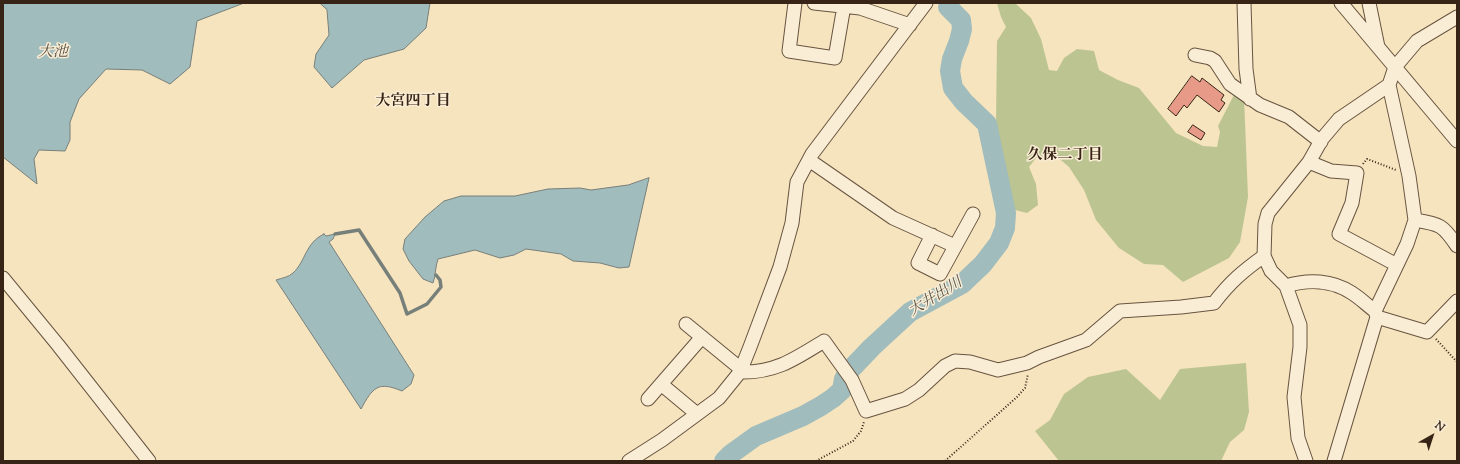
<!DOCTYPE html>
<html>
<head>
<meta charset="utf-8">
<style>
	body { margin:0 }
	#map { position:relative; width:1460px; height:464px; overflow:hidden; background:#f6e4be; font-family:"Sorts Mill Goudy",serif }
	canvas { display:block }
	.frame { position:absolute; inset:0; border:4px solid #382416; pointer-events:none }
	.north { position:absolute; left:1412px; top:416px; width:40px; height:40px; -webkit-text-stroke:3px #f9edd5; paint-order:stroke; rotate:39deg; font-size:11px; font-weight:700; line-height:16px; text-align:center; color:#382416 }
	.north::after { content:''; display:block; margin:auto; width:14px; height:18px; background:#382416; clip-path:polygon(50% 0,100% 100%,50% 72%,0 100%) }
</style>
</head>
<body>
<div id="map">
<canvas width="1460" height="464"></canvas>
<div class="frame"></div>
<div class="north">N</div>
</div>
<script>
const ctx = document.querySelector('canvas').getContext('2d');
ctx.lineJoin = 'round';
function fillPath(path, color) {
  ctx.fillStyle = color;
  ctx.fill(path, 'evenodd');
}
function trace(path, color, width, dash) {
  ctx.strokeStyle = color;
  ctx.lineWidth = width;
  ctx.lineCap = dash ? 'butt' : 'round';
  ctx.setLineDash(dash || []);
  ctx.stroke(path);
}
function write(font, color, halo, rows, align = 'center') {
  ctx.font = font + ' "Sorts Mill Goudy","Noto Serif JP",serif';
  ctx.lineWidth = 3;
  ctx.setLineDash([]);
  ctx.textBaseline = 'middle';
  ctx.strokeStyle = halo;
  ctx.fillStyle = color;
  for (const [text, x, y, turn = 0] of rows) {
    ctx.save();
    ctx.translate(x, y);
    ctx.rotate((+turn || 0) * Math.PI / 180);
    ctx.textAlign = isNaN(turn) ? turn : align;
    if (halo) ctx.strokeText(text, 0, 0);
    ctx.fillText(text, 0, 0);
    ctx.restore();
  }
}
fillPath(new Path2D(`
	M997,3h18l16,15 10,21 8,31 8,1 7,-13 13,-9 17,2 5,19 19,10 21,8 37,45 27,13 14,1 3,-15 -2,-6 17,-33 9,4 4,100 -8,45 -11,16 -46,24 -20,-17 -19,-1 -25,-16 -23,-28 -12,-30 -15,-23 -14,-12 -19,3 -7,9 7,17 2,21 -11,8 -12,-3 -8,-24 -11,-62 1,-83 9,-14 -5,-10z
	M1246,363l3,49 -5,18 -14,12 -9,19h-162l-24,-30 15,-11 14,-26 24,-17 38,-8 34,31 20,-31z`), '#bcc491');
const water = new Path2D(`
	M3,3h241l-47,18 -7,46 -20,17 -28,-14 -36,-1 -27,30 -9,23v18l-5,11 -26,-1 -5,9 3,25 -34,-27z
	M320,3h110l-4,25 -22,21 -40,11 -32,28 -18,-21 2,-13 13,-19 -2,-25z
	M649,178l-20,89 -10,1 -19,-5 -27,-2 -12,-7 -35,-5 -12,6 -14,3 -25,-8 -37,9c-3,8 -2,16 -5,24l-10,-4 -14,-18 -6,-12 2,-10 20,-22 19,-16 17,-5h54l33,-7 32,-1 11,2 37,-5z
	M324,234l2,2 9,-2 -2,5 -4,3 85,133 -3,9 -9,7c-24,-10 -29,-4 -41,18l-85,-129c6,-2 13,-3 17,-7 13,-12 12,-30 31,-39z`);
fillPath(water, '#a1bcbc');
trace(water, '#777f7a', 1);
trace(new Path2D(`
	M335,234l24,-4 41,63 7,21 20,-10 14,-17 -1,-7 -4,-5`), '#777f7a', 3.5);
trace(new Path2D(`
	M724,461l7,-7 25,-18 47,-20 18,-10 12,-8 9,-8 2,-11 7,-10 21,-22 38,-35 52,-28 21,-20 16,-21 6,-15 1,-15 -19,-89 -23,-22 -11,-14 -3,-17 2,-12 7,-18 3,-12 -1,-9 -13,-13`), '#a1bcbc', 20);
const building = new Path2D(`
	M1192,76l8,6 2,-4 22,17 -3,5 4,3 -6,9 -22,-17 -10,13 -3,-3 -8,11 -8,-7z
	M1193,125l12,8 -4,7 -13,-8z`);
fillPath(building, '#e79a88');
trace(building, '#382416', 1);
const minor = new Path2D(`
	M795,3l-6,48 46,7 9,-52
	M814,3l46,5 50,17
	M1244,3l2,66 4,30
	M1341,3l116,138
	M1369,3l9,44
	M1195,55l15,3 5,3 15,23 30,21 29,12 32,25
	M809,160l84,58 62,28
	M1309,162l22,9 26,2 -5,30 -13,31 58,31
	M1415,220c25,4 28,5 42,26
	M932,235l-14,28 22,11 33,-60
	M1264,256l7,15 15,15 14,39v22l-6,50 4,41 8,23
	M3,278l55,67 91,116
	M1286,286c22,-7 46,-6 66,7 8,5 15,12 23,18
	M1377,317l50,15 30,-31
	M686,324l55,45
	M740,372c35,1 55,-13 84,-31l28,39 14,31 39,-12 14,-9 26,-24 10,-5 15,1 28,8 29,-7 12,-6 47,-17 34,-29 61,-4 33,-4c16,-21 29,-32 50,-47l1,-32 3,-11 41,-51 13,-23 17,-20 50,-34
	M661,384l36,30
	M648,399l54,-62
	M629,461l33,-21 57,-42 21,-26 10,-25 30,-80 12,-44 5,-41 15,-28 114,-151
	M1334,461l43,-144 -2,-6 32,-67 8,-24 -6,-44 -20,-91 6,-18 22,-26 40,-24`);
trace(minor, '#685440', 15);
trace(new Path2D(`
	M1363,164l4,-5 29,11
	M1436,339l21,23
	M816,461l37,-20 8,-10 3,-9
	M945,461l72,-64 8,-9 3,-14`), '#382416', 2, [1, 2]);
trace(minor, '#f9edd5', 13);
write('italic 15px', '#585248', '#f9edd5', [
	["大池",53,53],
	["大井出川",936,298,-32]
]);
write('bold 15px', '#382416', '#f9edd5', [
	["大宮四丁目",413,102],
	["久保二丁目",1065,156]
]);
</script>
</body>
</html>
